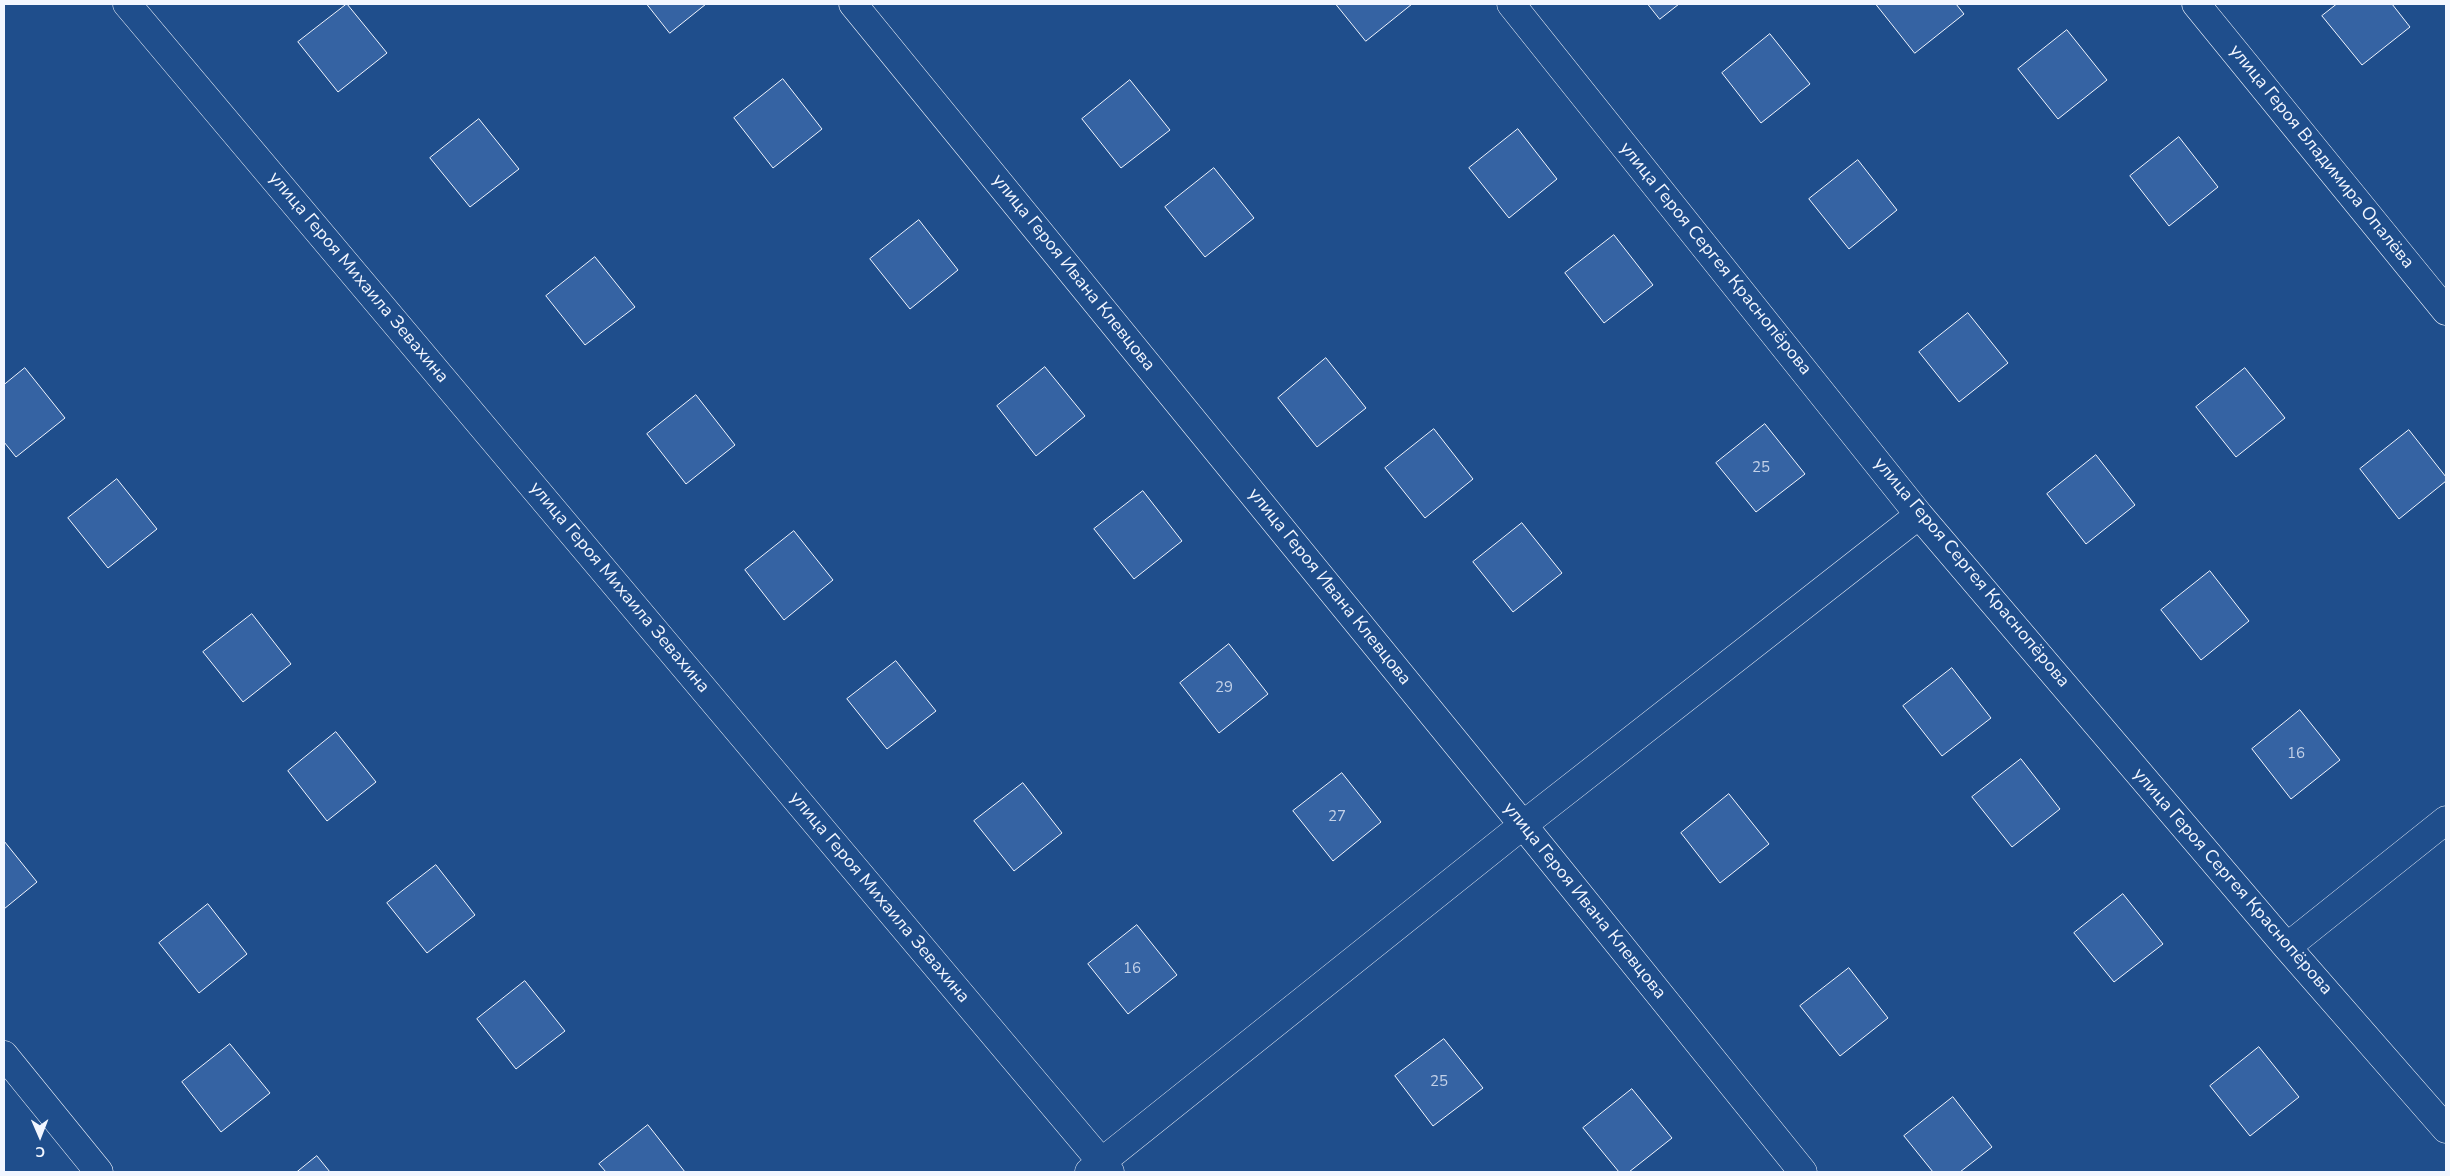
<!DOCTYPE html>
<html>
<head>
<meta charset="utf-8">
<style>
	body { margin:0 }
	#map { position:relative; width:2450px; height:1176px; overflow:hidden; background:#1f4e8c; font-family:"Nunito Sans",sans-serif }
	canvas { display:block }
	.frame { position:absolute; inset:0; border:5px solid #f2f6ff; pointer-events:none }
	.north { position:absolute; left:15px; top:1111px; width:50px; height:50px; -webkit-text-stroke:4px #1f4e8c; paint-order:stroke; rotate:179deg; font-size:14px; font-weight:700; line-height:20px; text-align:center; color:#f2f6ff }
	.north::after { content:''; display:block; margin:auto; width:18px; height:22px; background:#f2f6ff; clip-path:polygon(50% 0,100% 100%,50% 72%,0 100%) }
</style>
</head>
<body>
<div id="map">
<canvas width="2450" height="1176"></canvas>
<div class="frame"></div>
<div class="north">С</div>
</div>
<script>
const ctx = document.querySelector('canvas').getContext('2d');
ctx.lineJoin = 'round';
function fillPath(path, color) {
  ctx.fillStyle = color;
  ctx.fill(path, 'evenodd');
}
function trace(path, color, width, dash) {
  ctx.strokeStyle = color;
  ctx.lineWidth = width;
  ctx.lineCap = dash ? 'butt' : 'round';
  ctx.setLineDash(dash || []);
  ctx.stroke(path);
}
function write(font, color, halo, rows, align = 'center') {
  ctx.font = font + ' "Nunito Sans",sans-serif';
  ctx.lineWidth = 4;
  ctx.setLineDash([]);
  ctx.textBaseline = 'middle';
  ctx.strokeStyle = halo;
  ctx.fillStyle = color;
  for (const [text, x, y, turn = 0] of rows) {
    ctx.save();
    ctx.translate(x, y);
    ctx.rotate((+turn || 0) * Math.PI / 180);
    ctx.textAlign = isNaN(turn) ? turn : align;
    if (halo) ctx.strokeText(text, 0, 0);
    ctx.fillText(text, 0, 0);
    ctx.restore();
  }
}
const building = new Path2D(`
	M347,4l40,49 -49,39 -40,-50z
	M647,4h59l-36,29z
	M1336,4h76l-46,37z
	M1648,4h31l-19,15z
	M1876,4h80l8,10 -49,39z
	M2337,4h55l18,23 -48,38 -40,-49z
	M2067,30l40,50 -49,39 -40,-50z
	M1770,34l40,50 -49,39 -39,-50z
	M783,79l39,50 -49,39 -39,-50z
	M1130,80l40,50 -49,38 -39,-49z
	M479,119l40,50 -49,38 -40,-49z
	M1518,129l39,50 -48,39 -40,-50z
	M2179,137l39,50 -49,39 -39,-50z
	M1858,160l39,50 -48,39 -40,-50z
	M1214,168l40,50 -49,39 -40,-50z
	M919,220l39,50 -48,39 -40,-50z
	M1614,235l39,50 -49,38 -39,-50z
	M595,257l40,50 -50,38 -39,-49z
	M1968,313l40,50 -49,39 -40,-50z
	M1326,358l40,50 -49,39 -39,-49z
	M1045,367l40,49 -49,40 -39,-50z
	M25,368l40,50 -49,39 -12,-15v-57z
	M2245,368l40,50 -49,39 -40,-50z
	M696,395l39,50 -49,39 -39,-50z
	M1765,424l40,50 -49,38 -40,-49z
	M1434,429l39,50 -48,39 -40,-50z
	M2409,430l37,47v4l-47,38 -39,-50z
	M2096,455l39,50 -49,39 -39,-50z
	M117,479l40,50 -49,39 -40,-50z
	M1143,491l39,50 -48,38 -40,-50z
	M1522,523l40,50 -49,39 -40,-50z
	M794,531l39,49 -49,40 -39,-50z
	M2210,571l39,50 -48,39 -40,-50z
	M252,614l39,50 -48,38 -40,-50z
	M1229,644l39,50 -49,39 -39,-50z
	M896,661l40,50 -49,38 -40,-50z
	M1952,668l39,50 -49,38 -39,-50z
	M2300,710l40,50 -49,39 -39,-50z
	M336,732l40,50 -49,39 -39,-50z
	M2021,759l39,50 -48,38 -40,-50z
	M1342,773l39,49 -48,39 -40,-50z
	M1023,783l39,50 -48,38 -40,-50z
	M1729,794l40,50 -49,39 -39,-50z
	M4,841l33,41 -33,27z
	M436,865l39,50 -48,38 -40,-50z
	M2123,894l40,50 -49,38 -40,-49z
	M208,904l39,50 -48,39 -40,-50z
	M1137,925l40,50 -49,39 -40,-50z
	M1849,968l39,50 -48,38 -40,-50z
	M525,981l40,50 -49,38 -39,-50z
	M1444,1039l39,49 -50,38 -38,-50z
	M230,1044l40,49 -49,39 -39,-50z
	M2259,1047l40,50 -49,39 -40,-50z
	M1632,1089l40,49 -43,34h-10l-36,-44z
	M1953,1097l39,50 -32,25h-27l-29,-36z
	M648,1125l37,47h-79l-7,-8z
	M317,1156l13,16h-33z`);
fillPath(building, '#3563a3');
trace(building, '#f2f6ff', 1);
const minor = new Path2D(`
	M127,4l983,1168
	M853,4l670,821 280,347
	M1511,4l408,511 368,432 159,182
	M2196,4l250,307
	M2287,947l159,-127
	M4,1055l95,117
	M1089,1172l434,-347 396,-310`);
trace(minor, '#f2f6ff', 29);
trace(minor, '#1f4e8c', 28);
write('15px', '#c3d1e8', null, [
	["25",1761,468],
	["29",1224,688],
	["16",2296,754],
	["27",1337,817],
	["16",1132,969],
	["25",1439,1082]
]);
write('18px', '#f2f6ff', '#1f4e8c', [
	["улица Героя Владимира Опалёва",2321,157,51],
	["улица Героя Сергея Краснопёрова",1715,259,51],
	["улица Героя Ивана Клевцова",1073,273,51],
	["улица Героя Михаила Зевахина",358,278,50],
	["улица Героя Сергея Краснопёрова",1971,573,50],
	["улица Героя Ивана Клевцова",1329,587,51],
	["улица Героя Михаила Зевахина",619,588,50],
	["улица Героя Сергея Краснопёрова",2232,882,49],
	["улица Героя Михаила Зевахина",879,898,50],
	["улица Героя Ивана Клевцова",1584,901,51]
]);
</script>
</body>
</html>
